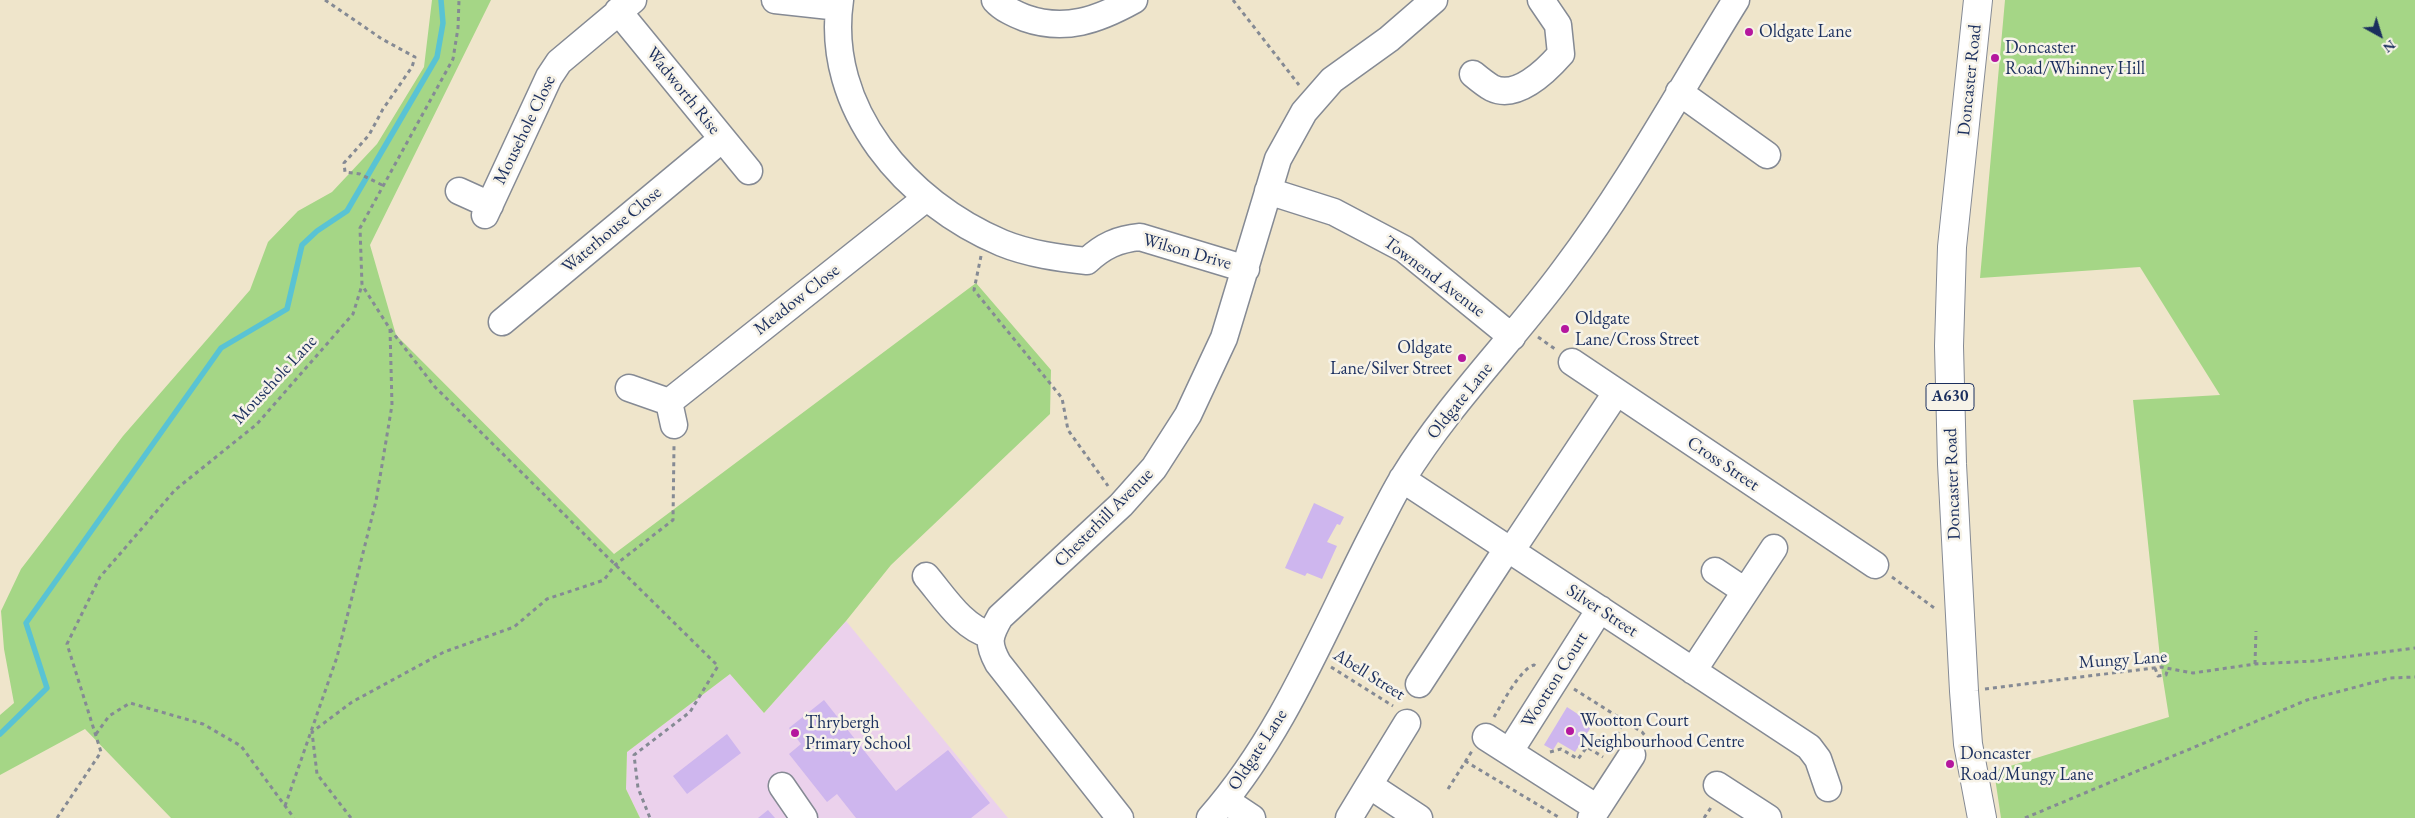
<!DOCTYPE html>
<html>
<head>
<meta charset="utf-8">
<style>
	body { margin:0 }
	#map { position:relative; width:2415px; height:818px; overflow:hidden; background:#efe5cb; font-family:"EB Garamond",serif }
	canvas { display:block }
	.north { position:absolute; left:2355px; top:10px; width:50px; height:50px; -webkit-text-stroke:4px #f7f3e8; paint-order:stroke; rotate:141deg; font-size:14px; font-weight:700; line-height:20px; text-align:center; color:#1b2f5e }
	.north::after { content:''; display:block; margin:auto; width:18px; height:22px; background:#1b2f5e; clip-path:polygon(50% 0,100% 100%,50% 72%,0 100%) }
</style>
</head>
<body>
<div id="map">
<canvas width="2415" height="818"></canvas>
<div class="north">N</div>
</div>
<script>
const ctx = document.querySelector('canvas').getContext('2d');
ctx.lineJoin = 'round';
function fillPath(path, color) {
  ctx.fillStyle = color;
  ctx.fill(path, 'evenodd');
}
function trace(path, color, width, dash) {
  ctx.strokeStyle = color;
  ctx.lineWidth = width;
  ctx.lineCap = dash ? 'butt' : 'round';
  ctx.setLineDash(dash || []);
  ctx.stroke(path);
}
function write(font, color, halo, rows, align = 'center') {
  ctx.font = font + ' "EB Garamond",serif';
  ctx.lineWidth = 5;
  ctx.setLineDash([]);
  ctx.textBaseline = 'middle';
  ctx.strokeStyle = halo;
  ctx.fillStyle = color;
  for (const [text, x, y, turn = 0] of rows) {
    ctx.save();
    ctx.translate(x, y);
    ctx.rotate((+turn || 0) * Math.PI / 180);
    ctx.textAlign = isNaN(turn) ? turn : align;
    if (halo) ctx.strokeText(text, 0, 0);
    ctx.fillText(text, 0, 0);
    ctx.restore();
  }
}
fillPath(new Path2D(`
	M846,621l162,197h-368l-14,-29 1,-37 103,-78 34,39z`), '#ebd1ec');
fillPath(new Path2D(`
	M432,0h59l-121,245 26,90 218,219 362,-271 75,87 -1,44 -159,151 -45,56 -82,92 -34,-39 -103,78 -1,37 14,29h-469l-86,-89 -85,46v-60l14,-12 -10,-54 -3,-38 20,-42 102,-133 127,-146 18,-48 30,-31 34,-19 45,-48 47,-77z
	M2005,0h410v818h-414l-7,-47 175,-54 -8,-50 -28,-267 87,-5 -80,-128 -160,11z`), '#a5d686');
trace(new Path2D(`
	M0,734l47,-46 -21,-65 195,-275 66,-39 15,-64 15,-14 30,-20 90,-154 6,-34 -2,-23`), '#59c3d4', 5.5);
fillPath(new Path2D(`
	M1314,503l30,14 -4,8 -3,-1 -10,18 10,4 -15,33 -15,-6 -2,3 -20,-8z
	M824,700l72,91 52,-41 42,53 -19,15h-115l-19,-24 -10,8 -38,-48 12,-10 -12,-16z
	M1567,707l26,17 -18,28 -17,-10 -5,8 -9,-5z
	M727,734l14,19 -54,41 -14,-18z
	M768,810l7,8h-17z`), '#ceb6ee');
const minor = new Path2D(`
	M775,0l64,7
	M840,0c-16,109 67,203 162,243 27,11 57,15 85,18 16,-15 31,-22 53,-24l106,32
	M995,0c8,9 20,14 30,18 40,14 73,2 109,-18
	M618,11l131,160
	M1473,74c6,5 12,10 19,14 25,12 54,-17 69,-34l-3,-29 -17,-25
	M1679,92l88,63
	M459,191l31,14
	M1268,191l66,21 70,37 108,88
	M485,215l64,-138 10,-15 74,-62
	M502,322l220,-183
	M1572,362l303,203
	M629,388l40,14 5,23
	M669,402l256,-203
	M1402,479l407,268 9,12 10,29
	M1511,551l105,-158
	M1715,571l30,20
	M926,576c18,21 36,51 64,59
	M1693,671l81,-123
	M1419,684l88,-135
	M1486,737l111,71
	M1510,751l90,-142
	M1369,785l38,-62
	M1717,785l51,33
	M782,786l22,32
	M1225,800l27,18
	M1120,818l-122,-155c-11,-20 -9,-27 2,-46l121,-112 33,-37 34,-53 36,-77 54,-179 26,-47 28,-32 57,-41 45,-39
	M1210,818c73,-83 113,-187 163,-284 10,-19 19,-38 30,-56 46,-75 110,-138 162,-209 64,-85 115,-179 171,-269
	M1349,818l20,-33 50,33
	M1591,818l41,-63`);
const major = new Path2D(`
	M1978,0l-26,247 -3,99 3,118 12,227 4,53 14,74`);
trace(minor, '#858a94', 29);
trace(major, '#858a94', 30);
trace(new Path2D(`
	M325,0l57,39 33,18 -3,10 -29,42 -14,26 -25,28 1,9 15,2 22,11
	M1233,0l66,85
	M981,256l-7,34 88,108 6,32 40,56
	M390,329l45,58 283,279 -28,46 -56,43 4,33 12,30
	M1538,337l17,12
	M1892,577l45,33
	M2255,664l1,-33
	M1331,667l62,39
	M2155,668l3,8 8,-1 2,-7
	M1574,689l68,43 5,6
	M1985,689l176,-22 32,6 62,-9 59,-3 101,-13
	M1494,717c8,-13 26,-48 40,-52l4,3
	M96,734l13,-18 21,-13 73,21 38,22 53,72
	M1612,742l13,-21
	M1550,752l11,-3 17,10 9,-12 16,10
	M1465,761l95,57
	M1448,789l24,-38
	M285,806l52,-149 39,-156 16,-96 -2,-76 -28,-44
	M57,818l44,-66 -34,-108 33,-67 75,-87 82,-66 96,-110 9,-29 -2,-57 93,-169 5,-31 1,-28
	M351,818l-34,-44 -5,-42 40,-30 92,-50 70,-25 33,-28 57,-19 11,-15 58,-45 1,-74
	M1704,818l8,-12
	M2025,818l282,-118 83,-22 25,-1`), '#858a94', 3, [4, 4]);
trace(minor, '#fff', 26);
trace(major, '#fff', 28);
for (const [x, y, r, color] of [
	[1749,32,5,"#b5179e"],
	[1995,58,5,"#b5179e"],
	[1565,329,5,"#b5179e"],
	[1462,358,5,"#b5179e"],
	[1570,731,5,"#b5179e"],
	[795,733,5,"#b5179e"],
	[1950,764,5,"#b5179e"]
]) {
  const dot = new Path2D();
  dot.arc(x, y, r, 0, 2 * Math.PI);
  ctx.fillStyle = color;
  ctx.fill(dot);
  trace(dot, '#f7f3e8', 2);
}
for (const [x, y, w] of [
	[1950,397,48]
]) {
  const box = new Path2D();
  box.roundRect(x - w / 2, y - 13.5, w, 27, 4);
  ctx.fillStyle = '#f7f3e8';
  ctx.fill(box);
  trace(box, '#1b2f5e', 1);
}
write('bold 16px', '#1b2f5e', null, [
	["A630",1950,397]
]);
write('18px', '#1b2f5e', '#f7f3e8', [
	["Oldgate Lane",1759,32],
	["Doncaster",2005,48],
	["Road/Whinney Hill",2005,69],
	["Oldgate",1575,319],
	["Lane/Cross Street",1575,340],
	["Oldgate",1452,348,"right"],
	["Lane/Silver Street",1452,369,"right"],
	["Wootton Court",1580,721],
	["Neighbourhood Centre",1580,742],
	["Thrybergh",805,723],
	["Primary School",805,744],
	["Doncaster",1960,754],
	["Road/Mungy Lane",1960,775]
], 'left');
write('18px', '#1b2f5e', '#f7f3e8', [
	["Doncaster Road",1970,80,-84],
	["Wadworth Rise",683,91,51],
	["Mousehole Close",525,130,-64],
	["Waterhouse Close",612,230,-40],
	["Wilson Drive",1187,252,16],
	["Townend Avenue",1434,277,37],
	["Meadow Close",797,300,-38],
	["Mousehole Lane",275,380,-47],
	["Oldgate Lane",1460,401,-51],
	["Cross Street",1723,464,34],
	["Doncaster Road",1953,484,-92],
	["Chesterhill Avenue",1104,518,-45],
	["Silver Street",1602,611,33],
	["Mungy Lane",2123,660,-4],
	["Abell Street",1369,675,32],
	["Wootton Court",1555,680,-58],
	["Oldgate Lane",1258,750,-57]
]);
</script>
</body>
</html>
